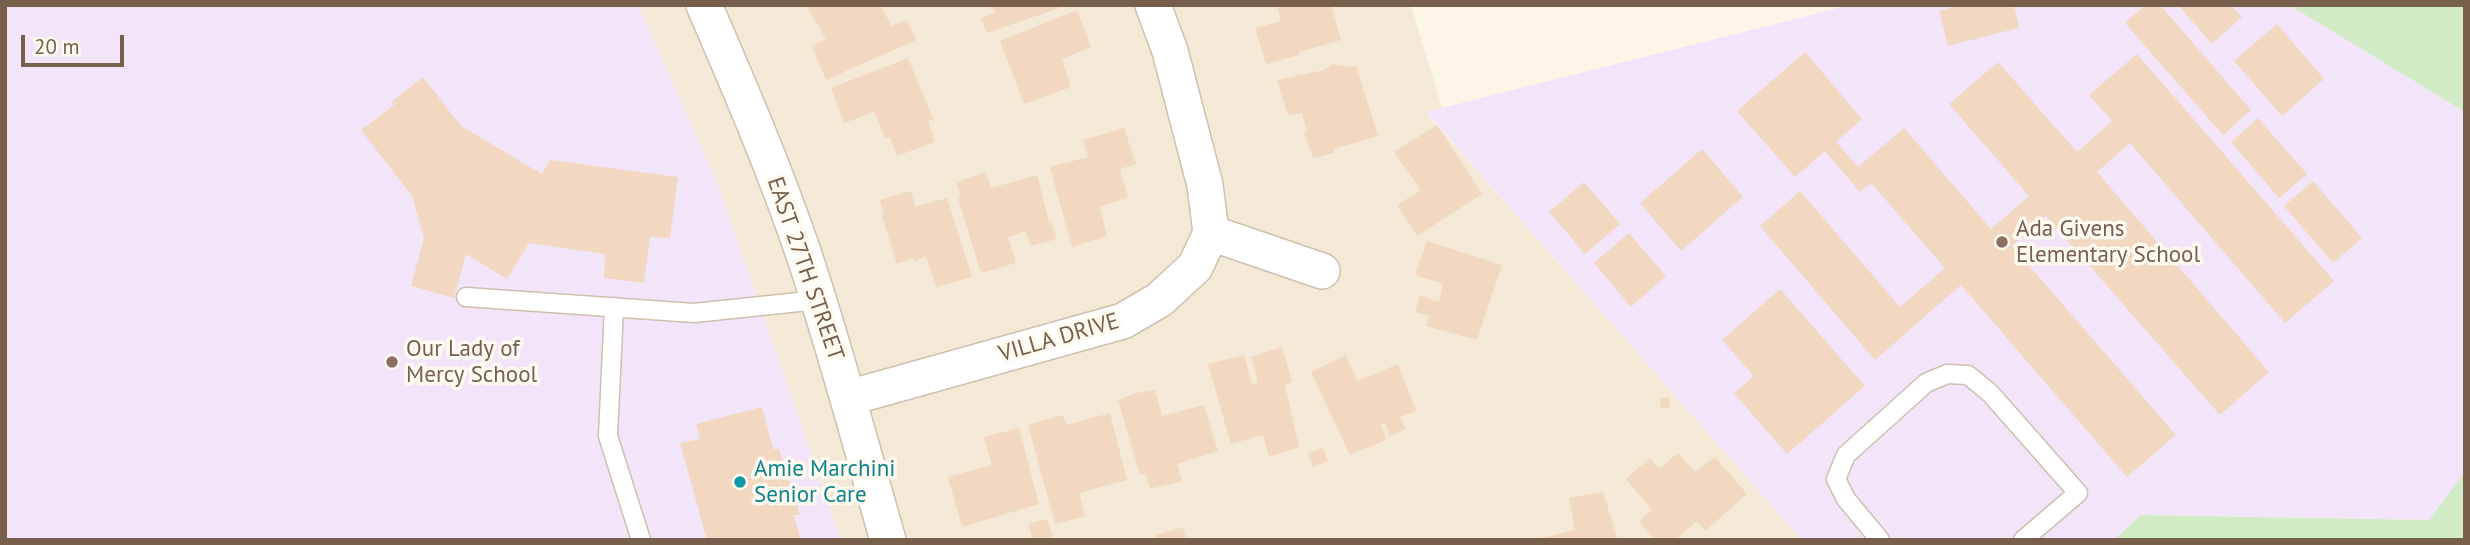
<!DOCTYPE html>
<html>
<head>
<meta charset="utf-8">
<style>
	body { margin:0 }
	#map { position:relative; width:2470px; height:545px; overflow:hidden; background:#fcf6e9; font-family:"PT Sans",sans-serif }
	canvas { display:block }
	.frame { position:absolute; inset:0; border:7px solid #775f4c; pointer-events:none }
	.scale { position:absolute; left:21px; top:35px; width:103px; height:32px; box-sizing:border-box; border:4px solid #775f4c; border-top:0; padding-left:9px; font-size:21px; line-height:24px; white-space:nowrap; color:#775f4c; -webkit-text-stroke:5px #fffaef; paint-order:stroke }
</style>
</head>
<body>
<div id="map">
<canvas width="2470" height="545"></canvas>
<div class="frame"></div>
<div class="scale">20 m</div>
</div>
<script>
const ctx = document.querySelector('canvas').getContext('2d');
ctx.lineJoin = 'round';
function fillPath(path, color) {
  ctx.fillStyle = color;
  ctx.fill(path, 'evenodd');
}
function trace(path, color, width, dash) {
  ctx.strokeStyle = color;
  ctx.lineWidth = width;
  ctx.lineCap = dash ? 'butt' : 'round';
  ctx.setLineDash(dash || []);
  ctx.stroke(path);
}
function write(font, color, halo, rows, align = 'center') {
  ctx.font = font + ' "PT Sans",sans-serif';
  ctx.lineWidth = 7;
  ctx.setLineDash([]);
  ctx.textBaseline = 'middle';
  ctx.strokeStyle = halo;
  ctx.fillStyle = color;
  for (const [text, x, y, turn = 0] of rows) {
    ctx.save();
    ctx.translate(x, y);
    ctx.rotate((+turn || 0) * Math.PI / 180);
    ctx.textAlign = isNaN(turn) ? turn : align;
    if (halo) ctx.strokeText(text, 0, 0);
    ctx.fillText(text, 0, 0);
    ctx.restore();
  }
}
fillPath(new Path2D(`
	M638,5h773l31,103 -16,5 376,427h-961l-123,-355z`), '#f4e9d7');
fillPath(new Path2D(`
	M5,5h633l80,180 123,355h-836z
	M1850,5h439l176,107v360l-35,48 -288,-5 -28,25h-312l-376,-428z`), '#f3e5f9');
fillPath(new Path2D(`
	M2289,5h176v107z
	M2465,472v68h-351l27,-25 288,5z`), '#d2ebc7');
fillPath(new Path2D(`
	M806,5h75l10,21 16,-6 9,20 -90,40 -14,-34 14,-7z
	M992,5h76l-81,28 -6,-15 14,-5z
	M1277,5h54l10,35 -42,12v3l-33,9 -11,-36 26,-7z
	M1960,5h54l5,23 -71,18 -9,-35z
	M2145,5h15l91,105 -28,25 -98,-112z
	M2178,5h53l11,12 -30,27z
	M1077,10l14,37 -29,12 9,28 -47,17 -24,-63z
	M2277,24l47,55 -42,37 -48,-55z
	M1805,52l57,67 -26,23 22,25 46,-39 87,101 38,-33 -80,-92 49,-42 79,90 35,-31 -23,-26 48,-41 197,227 -49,42 -155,-180 -33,29 172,200 -49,43 -174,-199 -34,30 164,189 -49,42 -166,-192 -86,75 -115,-134 40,-35 100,116 45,-39 -74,-85 -11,9 -35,-41 -30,26 -58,-66z
	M908,58l25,61 -5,2 7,21 -38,14 -7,-19 -5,1 -11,-26 -30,11 -13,-35z
	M1332,64l17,3 7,-2 22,71 -44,13v4l-21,5 -9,-26 3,-1 -5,-18 -14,3 -11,-36 47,-10z
	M423,77l38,49 81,48 8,-14 128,17 -8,61 -20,-1 -6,46 -40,-5 1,-24 -76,-11 -22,36 -41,-25 -12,44 -43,-12 13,-48 -12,-42 -51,-66 33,-25 -3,-3z
	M2258,118l49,56 -28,24 -48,-56z
	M1437,125l45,69 -65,42 -20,-31 24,-15 -27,-38z
	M1124,128l12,36 -16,5 8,28 -28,10 7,29 -35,11 -22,-80 38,-10 -5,-17z
	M1702,149l41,48 -62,54 -41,-48z
	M986,172l5,16 46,-13 12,47 2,-1 6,18 -26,7 -6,-15 -17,6 8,26 -35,10 -23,-75 3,-1 -5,-15z
	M2313,181l49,57 -29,25 -49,-57z
	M1584,182l36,42 -35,30 -36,-42z
	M911,191l4,16 32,-9 25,79 -36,10 -10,-31 -13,6v-4l-16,6 -15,-48 2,-1 -4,-15z
	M1629,233l37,43 -35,31 -37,-44z
	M1427,241l75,24 -25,75 -51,-14 3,-10 -14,-4 5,-17 19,7 4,-18 -28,-9z
	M1780,289l85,97 -78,68 -53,-61 20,-17 -32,-36z
	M1282,347l10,35 -7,3 14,62 -30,10 -6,-22 -32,9 -23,-80 36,-9 8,30 6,-2 -7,-26z
	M1346,355l11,26 41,-17 18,47 -16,6 6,12 -16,7 -5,-13 -4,2 5,15 -36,15 -39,-83z
	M1155,390l7,26 42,-11 14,46 -41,13 5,17 -32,8 -4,-15 -6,1 -22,-75 18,-7z
	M1669,397l1,11 -9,1 -1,-11z
	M762,407l11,42h6l21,66h-6l7,25h-94l-27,-97 20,-4 -4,-15z
	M1110,413l17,67 -48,13 6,23 -30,8 -27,-99 35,-10 3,10z
	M1019,428l20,76 -77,23 -14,-50 44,-12 -8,-28z
	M1323,448l5,13 -15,6 -5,-14z
	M1678,453l17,19 20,-15 32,37 -42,37 -8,-10 -22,19h-20l-16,-19 13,-11 -26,-31 24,-21 9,11z
	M1603,492l15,48h-76l-1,-2 34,-8 -6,-32z
	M1047,519l6,18 -20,3 -5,-16z
	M1183,527l3,12 -29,1 -1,-5z`), '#f2d8c1');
const lane = new Path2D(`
	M466,297l228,16 124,-13
	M614,307l-6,129 33,104
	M1880,540l-34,-41 -10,-20 10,-24 80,-72 21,-9 21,1 22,18 88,100 -55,47`);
const street = new Path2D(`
	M704,5c36,83 72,167 101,253 31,93 56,188 83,282
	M1211,233l111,38
	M848,398l275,-77 36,-21 36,-33 16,-34 -6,-48 -35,-134 -17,-46`);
trace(lane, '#cfbfae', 21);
trace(street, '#cfbfae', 38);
trace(lane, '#fff', 18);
trace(street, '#fff', 35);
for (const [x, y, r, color] of [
	[2002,242,7,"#8d6e63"],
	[392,362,7,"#8d6e63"],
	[740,482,7,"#0f9aa8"]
]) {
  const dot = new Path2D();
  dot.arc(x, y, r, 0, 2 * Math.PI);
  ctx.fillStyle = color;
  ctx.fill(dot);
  trace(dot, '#fffaef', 2.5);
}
write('23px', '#785e54', '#fffaef', [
	["Ada Givens",2016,229],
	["Elementary School",2016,255],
	["Our Lady of",406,349],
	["Mercy School",406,375]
], 'left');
write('23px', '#775f4c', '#fffaef', [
	["EAST 27TH STREET",805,269,71],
	["VILLA DRIVE",1059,338,-16]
]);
write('23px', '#0d838f', '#fffaef', [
	["Amie Marchini",754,469],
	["Senior Care",754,495]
], 'left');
</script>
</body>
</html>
